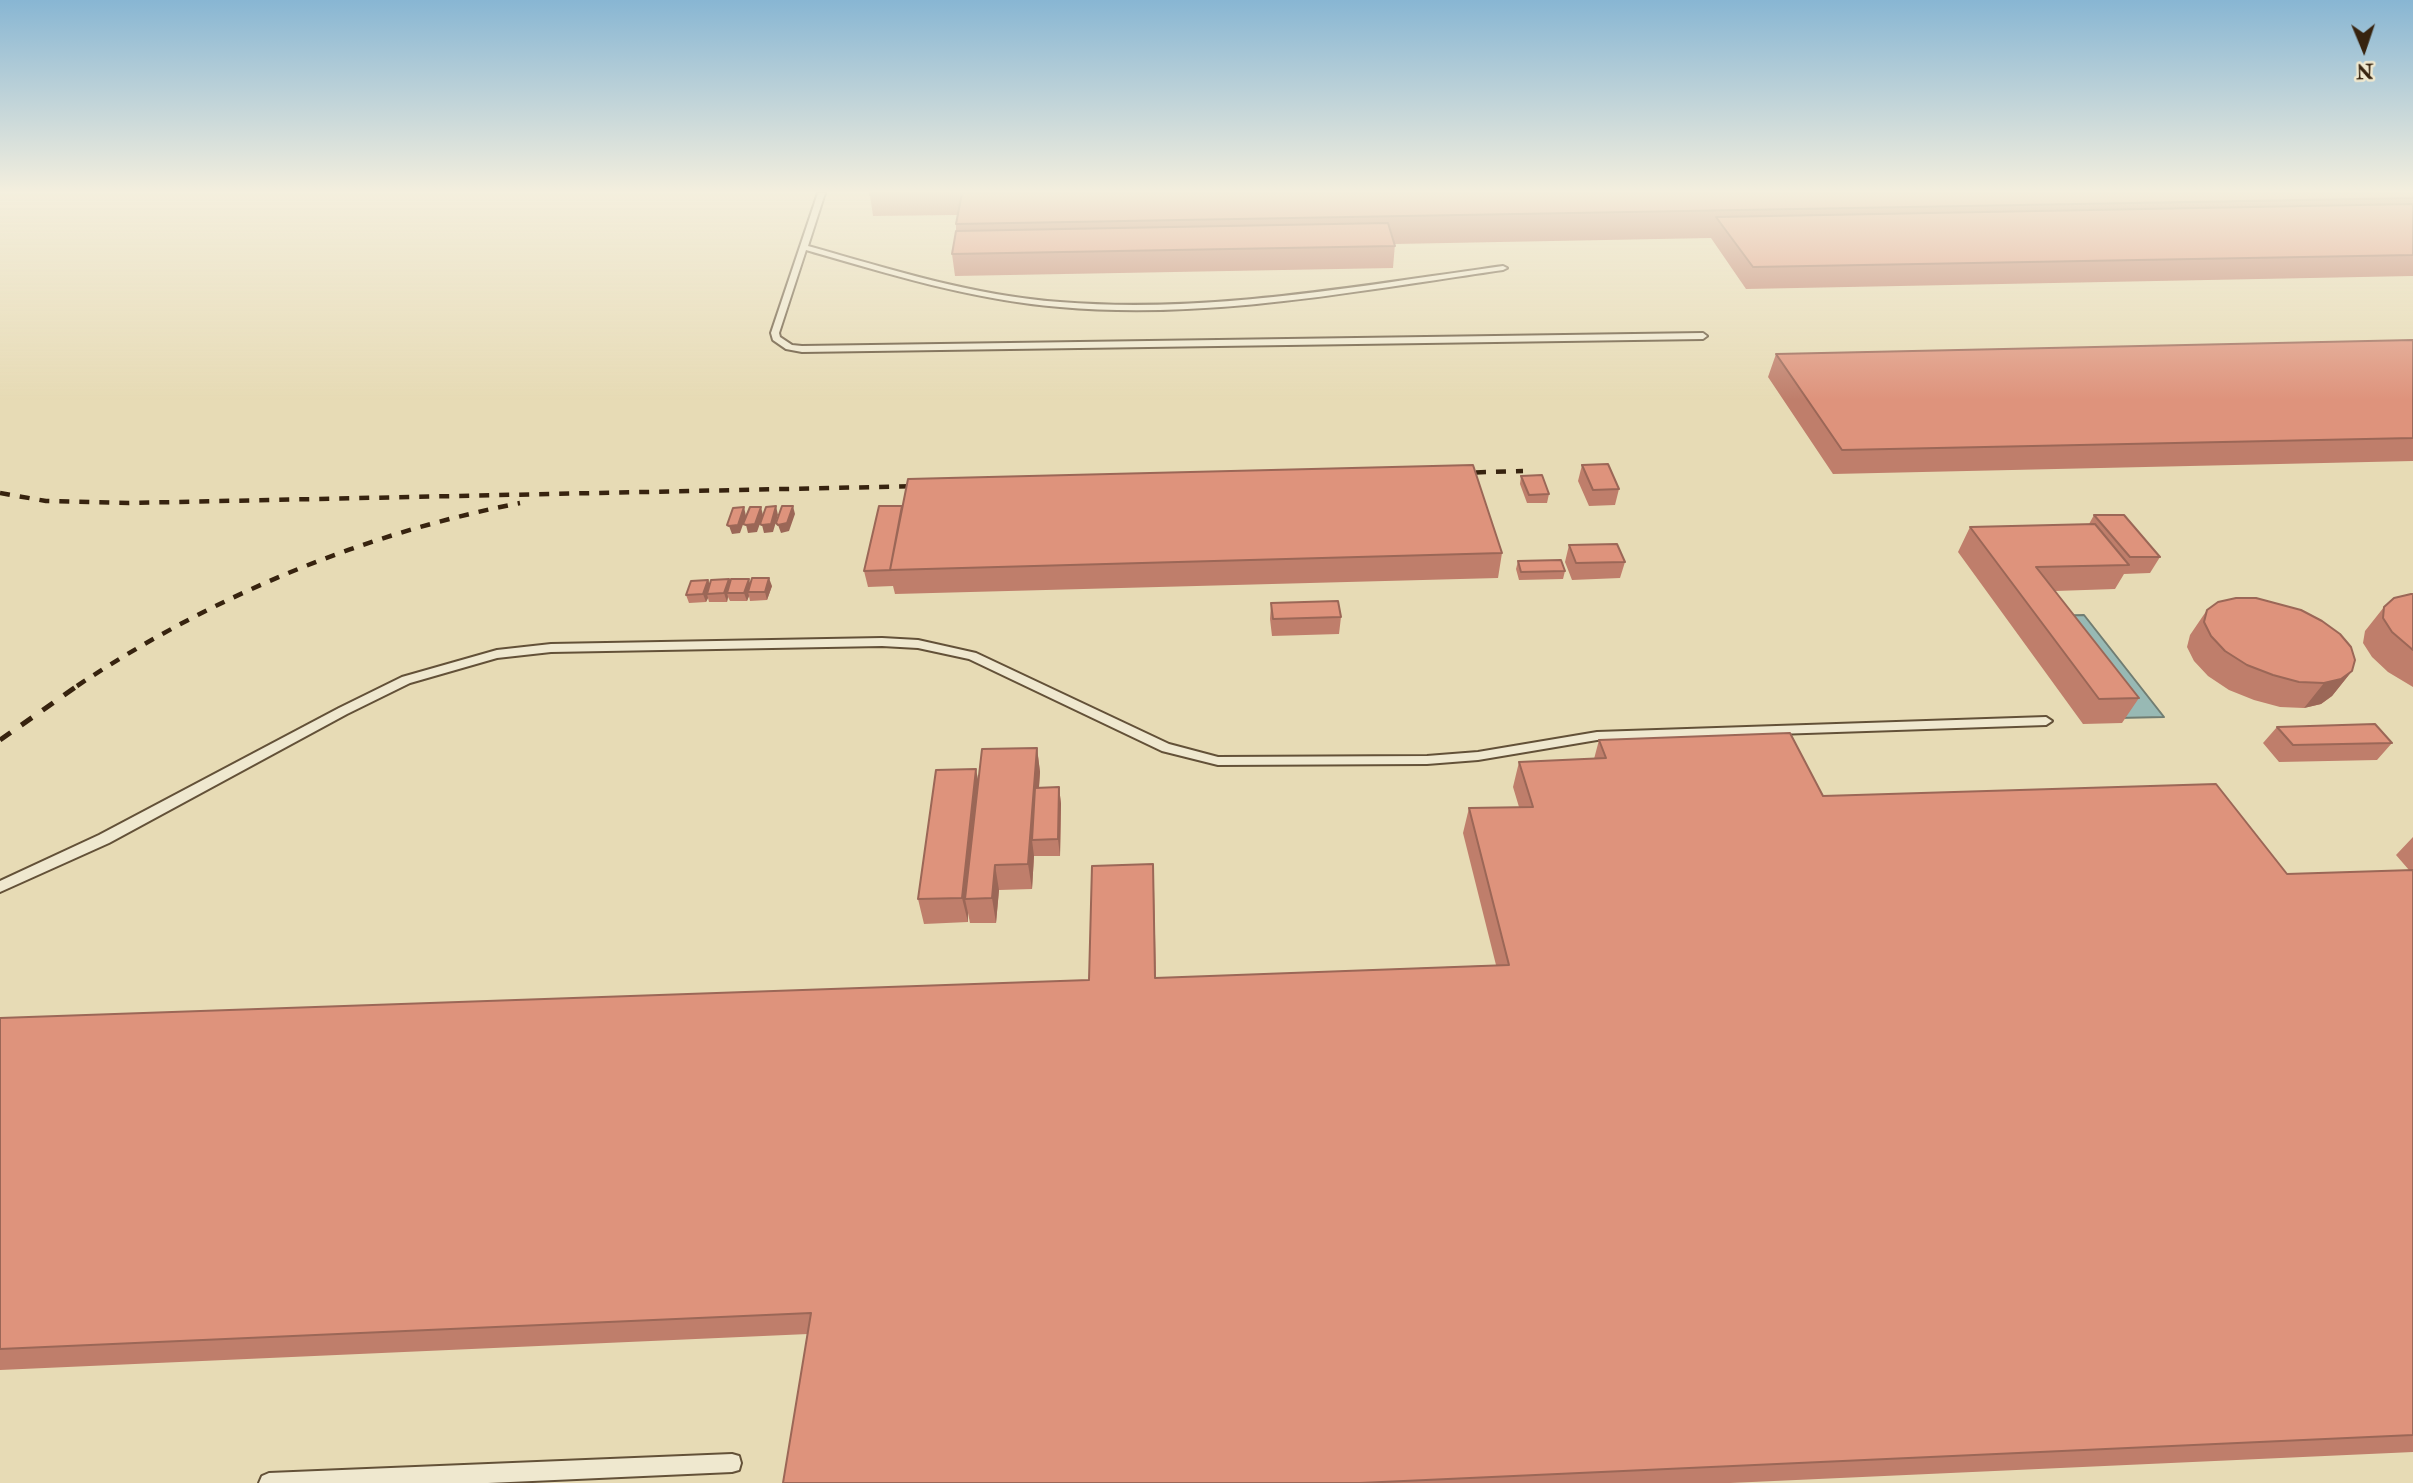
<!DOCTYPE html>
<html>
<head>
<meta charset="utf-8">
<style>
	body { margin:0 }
	#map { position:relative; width:2413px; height:1483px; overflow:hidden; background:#e7dbb5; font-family:"IM FELL Double Pica",serif }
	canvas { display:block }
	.north { position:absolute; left:2329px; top:14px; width:70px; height:70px; -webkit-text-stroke:5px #efe8cf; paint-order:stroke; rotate:178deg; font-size:19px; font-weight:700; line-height:28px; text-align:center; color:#37230f }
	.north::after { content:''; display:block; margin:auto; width:24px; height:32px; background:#37230f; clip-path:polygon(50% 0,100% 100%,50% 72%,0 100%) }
</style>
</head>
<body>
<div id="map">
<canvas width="2413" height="1483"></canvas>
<div class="north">N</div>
</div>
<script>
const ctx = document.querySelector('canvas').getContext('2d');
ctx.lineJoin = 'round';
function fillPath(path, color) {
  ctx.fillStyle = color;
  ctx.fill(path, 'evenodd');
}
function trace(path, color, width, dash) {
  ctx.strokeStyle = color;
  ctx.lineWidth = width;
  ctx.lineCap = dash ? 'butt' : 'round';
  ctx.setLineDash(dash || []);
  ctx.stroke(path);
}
const water = new Path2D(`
	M2084,615l80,102 -46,1 -76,-102z`);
fillPath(water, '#98b9b4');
trace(water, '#717d72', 2);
const service = new Path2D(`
	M818,193h7l-17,53c82,23 166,50 252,56 149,12 297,-16 443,-36l4,2 -4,2c-146,21 -295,50 -443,37 -87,-7 -171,-33 -254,-57l-27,83 1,4 12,8 10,1 901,-13 4,3 -4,3 -901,13 -16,-3 -13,-9 -2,-7z
	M882,638l36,2 58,13 193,91 49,13 209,-1 51,-4 119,-20 449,-15 6,4 -6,4 -449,15 -119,20 -51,4 -209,1 -56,-14 -193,-92 -51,-11 -36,-2 -331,6 -54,6 -87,25 -63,31 -238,129 -109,49v-11l99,-46 240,-127 63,-31 95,-27 54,-6z
	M732,1454l7,2 2,7 -2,7 -7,2 -244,11h-229l3,-7 7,-3z`);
trace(service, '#635138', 4);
fillPath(service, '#efe8cf');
trace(new Path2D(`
	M1456,473l67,-2
	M0,493l46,8 83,2 795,-17
	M77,686c135,-90 285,-152 443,-183`), '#37230f', 4.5, [10, 10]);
trace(new Path2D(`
	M0,740l80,-56`), '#37230f', 5, [13, 13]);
fillPath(new Path2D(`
	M870,193h1543v83l-667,13 -35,-51 -316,6 -2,24 -438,8 -3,-22 4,-23v-7l2,-9 -85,1 -3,-21z
	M2413,340v121l-580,13 -65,-97 8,-23z
	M1582,465l37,24 -4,16 -26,1 -11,-25z
	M1521,476l28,18 -2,9h-20l-7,-19z
	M902,506l600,47 -4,25 -603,16 -2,-8 -25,1 -4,-16z
	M2094,515l66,42 -10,16 -26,1 -9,15 -60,2 84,107 -17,25 -39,1 -125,-172 12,-25 119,-3z
	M1569,545l56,17 -5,16 -48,2 -7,-18z
	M1518,561l47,10 -2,8 -44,1 -3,-11z
	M729,579l1,5 20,-1 22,3 -5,14 -17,1 -1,-5 -2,5h-17l-2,-4 -1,5h-18l-1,-4 -2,4 -17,1 -3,-8 22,-15 2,5z
	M2413,594v93l-25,-15 -16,-15 -9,-14 2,-12 19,-24z
	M1271,603l70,14 -2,17 -67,2 -2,-17z
	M2207,610l145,61 -20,25 -11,8 -17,4 -24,-1 -26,-7 -25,-10 -21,-14 -14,-15 -7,-14 3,-12z
	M2277,727l115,16 -15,17 -98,2 -16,-19z
	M1599,740l224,56 464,78 122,-4 -13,-15 17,-18v615l-683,31h-947l25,-149 -808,36v-352l1089,-38 65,-91 2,89 340,-13 -33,-132 6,-25 50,-1 -6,-20 6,-25 75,-3z
	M1037,748l3,24 -1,16 20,-1 2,17 -1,52h-26l-2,33 -33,1 -3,33h-26l-2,-10v9l-44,2 -6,-25 60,-119z`), '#bf7e6b');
fillPath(new Path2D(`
	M776,506l2,9 -5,17 -9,1 -2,-8z
	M793,506l2,8 -6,17 -8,2 -3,-8z
	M744,507l2,9 -6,17 -8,1 -3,-8z
	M761,507l2,8 -6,17 -9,1 -2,-8z
	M769,578l3,8 -5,14 -2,-8z
	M729,579l2,9 -4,5 1,4 -1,5 -3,-9z
	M749,579l2,8 -3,5 1,4 -2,5 -3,-8z
	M708,580l3,8 -4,6 1,4 -2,4 -3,-8z
	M2352,671l-20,25 -11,8 -17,4 20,-25z
	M1037,748l3,24 -5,68h-3l2,16 -2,33 -4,-25z
	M976,769l5,25 -16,105 3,14v9l-6,-24z
	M1059,787l2,17 -1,52 -2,-17z
	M995,865l4,25 -3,33 -4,-25z`), '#9b6757');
const building = new Path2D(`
	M870,193h92l-92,2z
	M962,193h1451v5l-1457,26z
	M2413,204v51l-660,12 -37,-50z
	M1388,223l7,23 -443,8 4,-23z
	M2413,340v98l-571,12 -66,-96z
	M1608,464l11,25 -26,1 -11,-25z
	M1473,465l29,88 -612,17 18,-91z
	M1542,475l7,19 -20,1 -8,-19z
	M776,506l-5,18 -9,1 -2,-1 6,-17z
	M782,506h11l-6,17 -9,2 -2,-2z
	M879,506h23l-12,64h3l-29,1z
	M744,507l-6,18 -9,1 -2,-1 6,-17z
	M750,507h11l-6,17 -9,1 -3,-1z
	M2094,515h30l36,42h-30z
	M2095,524l34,41 -93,2 103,131 -40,1 -129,-172z
	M1617,544l8,18 -49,1 -7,-18z
	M1561,560l4,11 -44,1 -3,-11z
	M752,578h17l-4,14h-17z
	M729,579l-5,14 -17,1 4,-14z
	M731,579h18l-5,14h-17z
	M708,580l-5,14 -17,1 5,-14z
	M2411,594h2v56l-21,-18 -9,-14 1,-11 10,-9z
	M2236,598h20l45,12 21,11 18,13 11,13 4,13 -3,11 -11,8 -17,4 -25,-1 -26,-7 -26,-10 -22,-14 -14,-15 -7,-14 3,-12 11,-8z
	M1338,601l3,16 -68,2 -2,-16z
	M2375,724l17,19 -99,2 -16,-18z
	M1790,733l33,63 393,-12 71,90 126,-4v565l-1053,48h-577l28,-170 -811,36v-331l1089,-38 3,-114 61,-2 2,114 354,-13 -40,-157 64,-1 -14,-45 87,-4 -7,-18z
	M1037,748l-9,116 -33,1 -3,33 -27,1 17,-150z
	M976,769l-14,129 -44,1 18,-129z
	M1059,787l-1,52 -26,1 3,-52z`);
fillPath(building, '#de937c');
trace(building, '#9b6757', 2);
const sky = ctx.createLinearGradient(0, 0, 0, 400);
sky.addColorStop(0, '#88b6d3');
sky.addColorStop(0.48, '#f4efde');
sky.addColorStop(1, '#f4efde00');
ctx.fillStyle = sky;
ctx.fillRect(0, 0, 2413, 400);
</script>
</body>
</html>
